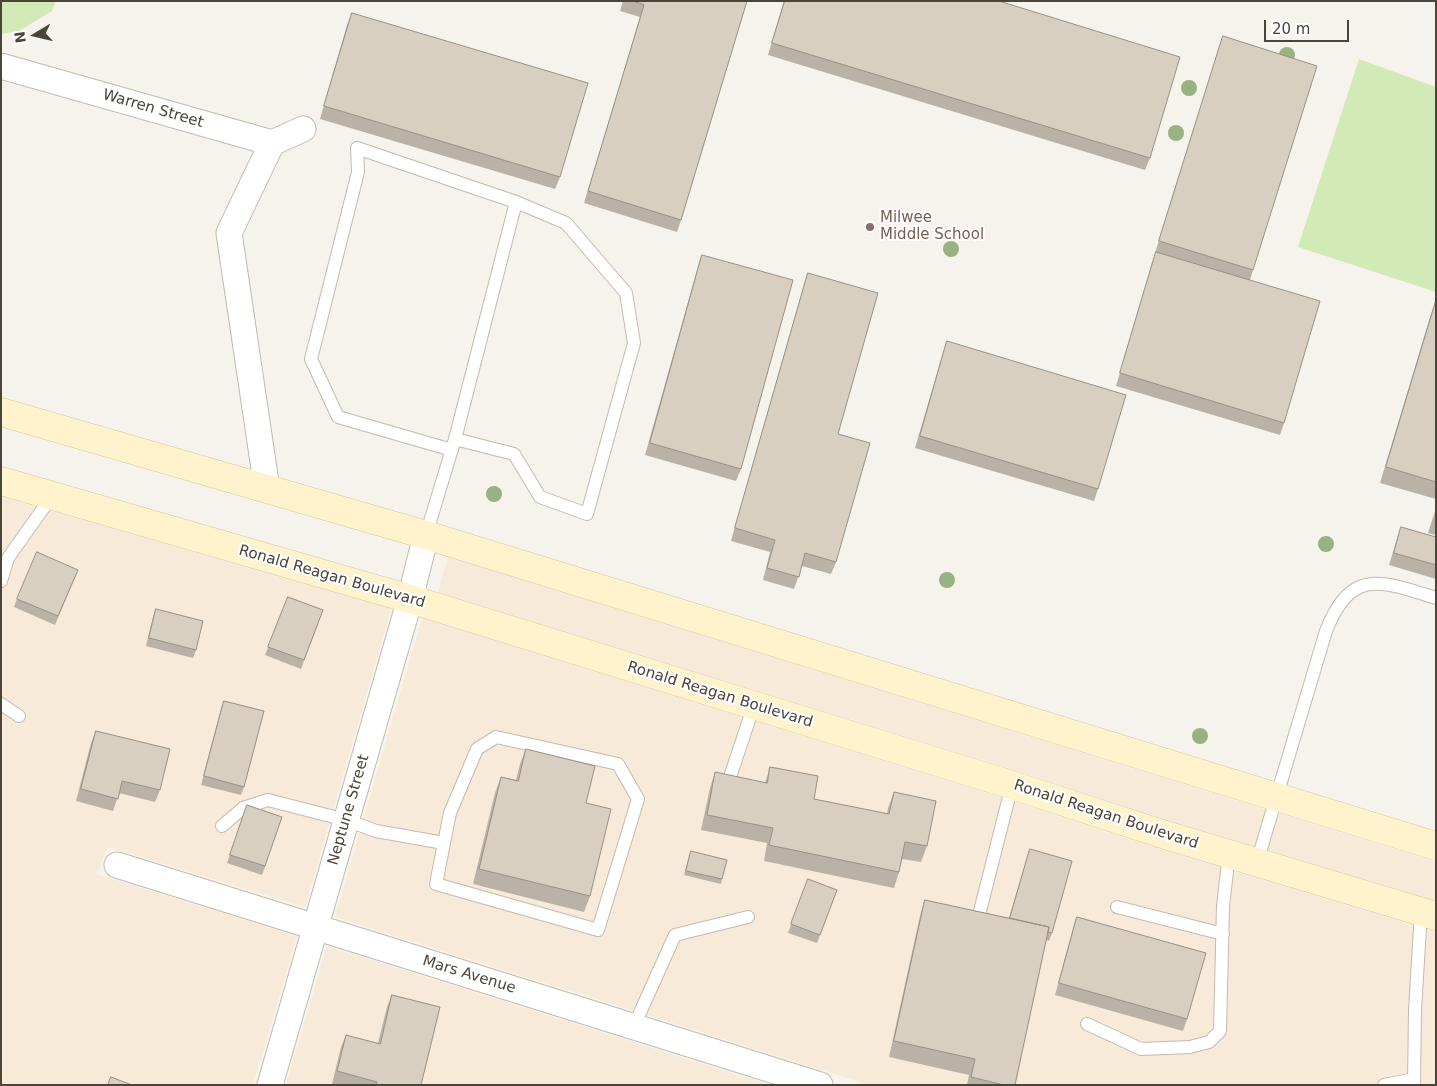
<!DOCTYPE html>
<html>
<head>
<meta charset="utf-8">
<style>
	body { margin:0 }
	#map { position:relative; width:1437px; height:1086px; overflow:hidden; background:#f6f3ec; font-family:"DejaVu Sans",sans-serif }
	canvas { display:block }
	.frame { position:absolute; inset:0; border:2px solid #4b4439; pointer-events:none }
	.north { position:absolute; left:10px; top:10px; width:50px; height:50px; -webkit-text-stroke:4px #fff; paint-order:stroke; rotate:261deg; font-size:14px; font-weight:700; line-height:20px; text-align:center; color:#4b4439 }
	.north::after { content:''; display:block; margin:auto; width:18px; height:22px; background:#4b4439; clip-path:polygon(50% 0,100% 100%,50% 72%,0 100%) }
	.scale { position:absolute; left:1264px; top:20px; width:85px; height:22px; box-sizing:border-box; border:2px solid #4b4439; border-top:0; padding-left:6px; font-size:15px; line-height:18px; white-space:nowrap; color:#4b4439; -webkit-text-stroke:4px #fff; paint-order:stroke }
</style>
</head>
<body>
<div id="map">
<canvas width="1437" height="1086"></canvas>
<div class="frame"></div>
<div class="north">N</div>
<div class="scale">20 m</div>
</div>
<script>
const ctx = document.querySelector('canvas').getContext('2d');
ctx.lineJoin = 'round';
function fillPath(path, color) {
  ctx.fillStyle = color;
  ctx.fill(path, 'evenodd');
}
function trace(path, color, width, dash) {
  ctx.strokeStyle = color;
  ctx.lineWidth = width;
  ctx.lineCap = dash ? 'butt' : 'round';
  ctx.setLineDash(dash || []);
  ctx.stroke(path);
}
function write(font, color, halo, rows, align = 'center') {
  ctx.font = font + ' "DejaVu Sans",sans-serif';
  ctx.lineWidth = 4;
  ctx.setLineDash([]);
  ctx.textBaseline = 'middle';
  ctx.strokeStyle = halo;
  ctx.fillStyle = color;
  for (const [text, x, y, turn = 0] of rows) {
    ctx.save();
    ctx.translate(x, y);
    ctx.rotate((+turn || 0) * Math.PI / 180);
    ctx.textAlign = isNaN(turn) ? turn : align;
    if (halo) ctx.strokeText(text, 0, 0);
    ctx.fillText(text, 0, 0);
    ctx.restore();
  }
}
fillPath(new Path2D(`
	M2,497l389,112 -86,298 -197,-60 -12,27 201,62 -44,149h-252z
	M448,557l988,305v39l-271,-82 -147,-48 -580,-179z
	M422,618l584,181 147,48 283,85v153h-566l-535,-168z
	M327,946l443,139h-484z`), '#f7ead8');
fillPath(new Path2D(`
	M1,1h55l-4,10 -33,20 -18,3z
	M1359,59l77,28v205l-138,-45z`), '#d2eab5');
const lane = new Path2D(`
	M452,450l-114,-33 -27,-58 47,-187 -1,-24 159,54
	M426,535l29,-96 61,-237 50,21 60,70 8,50 -47,171 -47,-17 -26,-43 -59,-15
	M1,581l7,-23 44,-62
	M1,704l18,12
	M727,786l27,-81
	M222,826l21,-18 25,-8 78,20 30,11 68,12 6,-30 27,-64 19,-12 122,27 20,35 -40,131 -162,-46 8,-41
	M1257,862l69,-231c25,-64 56,-50 110,-33
	M1117,907l106,27
	M978,919l34,-134
	M1087,1024l54,25 49,-2 19,-5 11,-11 3,-125 6,-52
	M634,1026l41,-91 73,-18
	M1384,1085l30,-6
	M1414,1085l1,-75 6,-98`);
const street = new Path2D(`
	M1,66l271,77 31,-14
	M267,489l-38,-256 43,-90
	M117,865l703,220
	M270,1085l140,-486 16,-64`);
const secondary = new Path2D(`
	M1,412l425,123 1010,311
	M1,481l409,118 602,186 147,48 277,83`);
trace(lane, '#c2bbae', 14);
trace(street, '#c2bbae', 27);
trace(secondary, '#d6c79b', 29);
trace(lane, '#fff', 12);
trace(street, '#fff', 25);
trace(secondary, '#fff3cd', 28);
ctx.fillStyle = '#97b381';
for (const [x, y] of [
	[1287,55],
	[1189,88],
	[1176,133],
	[951,249],
	[494,494],
	[1326,544],
	[947,580],
	[1200,736]
]) {
  ctx.beginPath();
  ctx.arc(x, y, 8, 0, 2 * Math.PI);
  ctx.fill();
}
fillPath(new Path2D(`
	M623,1h124l-66,219 -4,12 -93,-29 56,-186 -20,-6z
	M784,1h215l151,157 -5,12 -377,-115z
	M352,13l208,164 -5,12 -235,-70 27,-94z
	M1223,36l30,234 -3,10 34,143 -4,12 -164,-49 36,-122 4,-11h-1z
	M702,255l39,214 -5,12 -91,-26 53,-188z
	M808,273l30,161 -2,128 -5,12 -29,-8 -8,23 -31,-9 7,-28 -39,-11 73,-256z
	M1436,300v199l-56,-16 51,-169z
	M947,341l151,148 -4,12 -179,-53 28,-95z
	M1436,508v27l-8,-2z
	M1401,527l35,10v42l-47,-14 8,-26z
	M78,570l-23,55 -41,-18 3,-8z
	M288,597l35,13 -22,59 -36,-14z
	M156,609l40,41 -3,8 -47,-12 7,-29z
	M224,701l20,86 -3,8 -40,-10 20,-76z
	M96,731l64,59 -5,12 -36,-9 -6,18 -37,-10 15,-58z
	M526,749l60,54 4,93 -6,16 -111,-28 22,-91 6,-16 15,3 4,-16z
	M770,767l44,32 73,15 1,-6 6,-16 33,54 -6,16 -19,-3 -3,13 -5,16 -130,-27 3,-18 -66,-13 9,-42 5,-16 50,11z
	M247,805l35,12 -20,58 -35,-12z
	M1030,849l22,84 -3,8 -3,-1 -31,145h-48l2,-10 -80,-18 31,-141 5,-16 84,18z
	M691,851l31,28 -1,5 -37,-9z
	M808,879l29,11 -20,53 -29,-10z
	M1077,917l110,102 -4,12 -128,-36 18,-66z
	M392,995l29,90h-85l-4,-1 9,-37 5,-12 32,8 9,-36z`), '#bab2a6');
const building = new Path2D(`
	M633,1h114l-66,219 -93,-29 56,-186z
	M785,1h214l181,56 -30,101 -378,-115z
	M352,13l236,70 -28,94 -236,-71z
	M1223,36l94,30 -64,204 -94,-29z
	M1156,252l164,49 -36,122 -164,-50z
	M702,255l91,25 -52,189 -91,-26z
	M808,273l70,20 -40,141 32,9 -34,119 -31,-9 -6,24 -32,-9 8,-28 -40,-12z
	M1436,300v182l-50,-15z
	M947,341l179,54 -28,94 -178,-53z
	M1401,527l35,10v28l-42,-12z
	M37,552l41,18 -20,46 -41,-17z
	M288,597l35,13 -19,50 -36,-13z
	M156,609l47,12 -7,29 -47,-12z
	M224,701l40,10 -20,76 -40,-11z
	M96,731l74,18 -10,41 -38,-9 -4,18 -37,-10z
	M526,749l69,17 -9,37 25,6 -21,87 -111,-27 22,-92 17,4z
	M770,767l48,9 -4,23 75,15 5,-22 42,9 -9,45 -22,-4 -6,30 -130,-27 4,-17 -66,-13 8,-43 52,11z
	M247,805l35,12 -17,49 -35,-11z
	M1030,849l42,12 -20,72 -4,-1 1,-5 -39,-9z
	M691,851l36,9 -5,19 -36,-8z
	M808,879l29,11 -17,45 -29,-11z
	M925,900l124,27 -34,158h-11l-33,-8 4,-18 -81,-18z
	M1077,917l129,36 -19,66 -128,-36z
	M392,995l48,12 -19,78h-45l1,-3 -40,-11 9,-36 34,9z
	M111,1077l21,8h-24z`);
fillPath(building, '#d8cfc1');
trace(building, '#979187', 1);
for (const [x, y, r, color] of [
	[870,227,5,"#8d6e63"]
]) {
  const dot = new Path2D();
  dot.arc(x, y, r, 0, 2 * Math.PI);
  ctx.fillStyle = color;
  ctx.fill(dot);
  trace(dot, '#fff', 2);
}
write('15px', '#4b4439', '#fff', [
	["Warren Street",153,109,16],
	["Ronald Reagan Boulevard",332,577,16],
	["Ronald Reagan Boulevard",720,695,17],
	["Neptune Street",349,810,-74],
	["Ronald Reagan Boulevard",1106,815,18],
	["Mars Avenue",469,975,17]
]);
write('15px', '#785e54', '#fff', [
	["Milwee",880,218],
	["Middle School",880,235]
], 'left');
</script>
</body>
</html>
